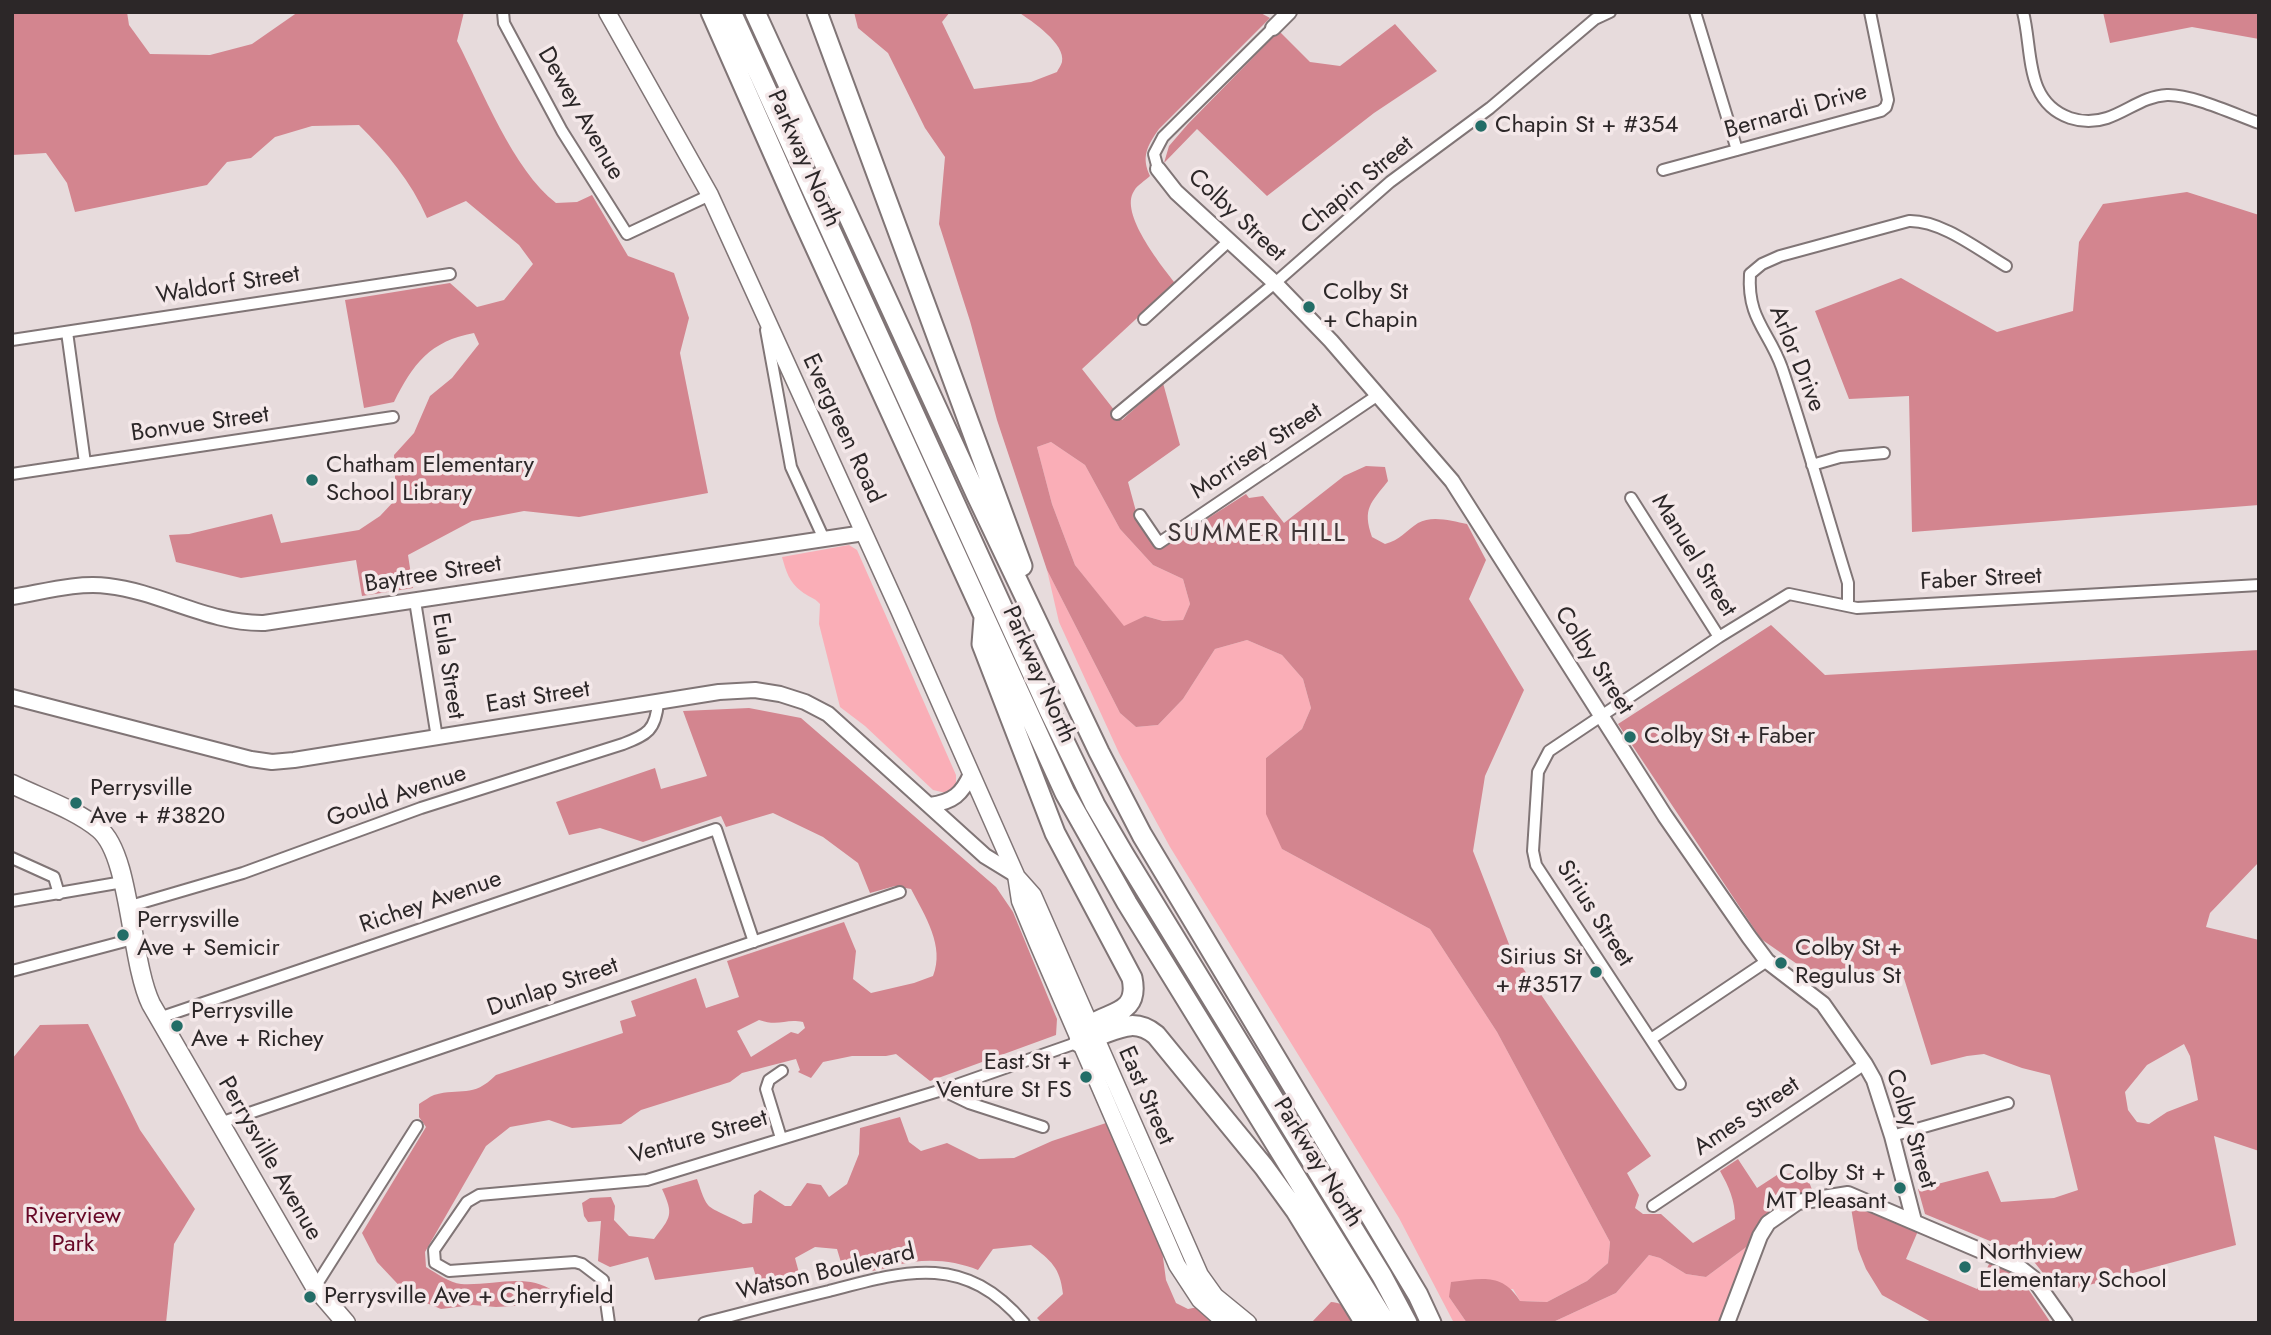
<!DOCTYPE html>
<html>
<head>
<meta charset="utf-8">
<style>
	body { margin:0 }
	#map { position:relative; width:2271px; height:1335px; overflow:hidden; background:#e7dbdc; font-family:Jost,sans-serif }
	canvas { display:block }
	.frame { position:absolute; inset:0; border:14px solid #2c2728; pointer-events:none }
</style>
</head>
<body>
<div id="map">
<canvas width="2271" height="1335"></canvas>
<div class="frame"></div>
</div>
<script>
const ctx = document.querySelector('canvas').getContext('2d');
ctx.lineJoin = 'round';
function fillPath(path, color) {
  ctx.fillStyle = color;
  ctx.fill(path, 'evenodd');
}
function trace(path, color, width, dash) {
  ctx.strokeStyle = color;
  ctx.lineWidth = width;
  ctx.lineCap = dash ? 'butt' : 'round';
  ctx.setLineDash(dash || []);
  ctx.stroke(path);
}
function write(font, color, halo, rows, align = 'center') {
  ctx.font = font + ' Jost,sans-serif';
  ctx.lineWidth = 7;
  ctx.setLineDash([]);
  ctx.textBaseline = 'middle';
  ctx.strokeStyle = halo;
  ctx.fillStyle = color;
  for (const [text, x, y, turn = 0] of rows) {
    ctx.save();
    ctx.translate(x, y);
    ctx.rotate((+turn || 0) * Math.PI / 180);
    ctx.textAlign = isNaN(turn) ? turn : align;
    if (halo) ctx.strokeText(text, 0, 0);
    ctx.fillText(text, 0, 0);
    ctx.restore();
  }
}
fillPath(new Path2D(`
	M1051,442l34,23 35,64 33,36 30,14 7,25 -7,16 -20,1 -18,-5 -21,11 -49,-62 -23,-61 -15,-57z
	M849,545l8,5 99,225v9l-10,9 -13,-3 -68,-64 -25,-19 -21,-83 1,-20c-6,-7 -12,-7 -19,-13 -12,-9 -15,-20 -19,-34z
	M1047,570l73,143 16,14 22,-2 25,-26 32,-50 32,-9 35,15 21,24 8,29 -9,21 -36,29 16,91 148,80 67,103 113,210 -2,21 -21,18 -40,21 -27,-1 -7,-12 -64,8 18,26h-13l-55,-105 -229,-371 -51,-94 -60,-131z
	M1749,1245l-30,78h-168l65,-30 33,-38 11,3 26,16 20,3z`), '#faaeb7');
fillPath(new Path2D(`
	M12,12h115l2,13 21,29 60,1 42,-11 46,-32h166l-7,29c25,48 56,129 99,162l21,-1 15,-7 36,61 46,17 15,45 -9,35 28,140 -129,24 -55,-6 -52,10 -64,34 5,33 -51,8 -6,-36 -115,18 -65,-16 -7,-27 20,-1 83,-20 9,29 78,-13 21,-14 16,-17 -2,-44 20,-22 16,-37 22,-18 27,-34 -5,-11c-44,8 -61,31 -80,69l-30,6 -19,-108 105,-17 27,24 27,-7 29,-36 -14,-19 -53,-44 -39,17c-16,-37 -40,-65 -68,-93l-47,1 -37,11 -24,21 -24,4 -20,23 -132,27 -8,-29 -21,-30 -34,2z
	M854,12h96l-8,10 32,67 57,-7 26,-10c1,-3 4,-6 5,-10 4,-18 -30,-41 -44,-50h241l11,6 -111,111c-12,17 -18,28 -9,47 -5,5 -13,9 -16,15 -15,22 27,74 41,92l-93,86 40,51 41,-37 17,62 -52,37 9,33 29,30 80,-51 3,4 14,-2 21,27 60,-47 22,-10 19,1 3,14c-17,22 -26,27 -16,56l13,7c15,-4 21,-13 33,-21 14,-8 34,-2 49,1l19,36 -17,39 55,91 -39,86 -12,75 39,101 139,204 -24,17 12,22 -4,13 8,6h18l32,29 42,-24c0,-19 -6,-32 -15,-48l18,-12 19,29 20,-13 28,-3 8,20 -29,7 -24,24 -11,22 -43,32 -20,-3 -26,-16 -11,-3 -33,38 -65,30h-84l-18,-26 2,-15c30,-3 51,-10 69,19l27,1 40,-21 21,-18 2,-21 -113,-210 -67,-103 -148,-80 -16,-35v-56l36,-29 9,-21 -8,-29 -21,-24 -35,-15 -32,9 -32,50 -25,26 -22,2 -16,-14 -73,-143 -50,-150 -27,-99 -31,-97 6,-67 -20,-29 -37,-75 -30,-25zM1051,442l34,23 35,64 33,36 30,14 7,25 -7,16 -20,1 -18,-5 -21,10 -49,-61 -23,-61 -15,-57z
	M2103,12h156v27l-67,-12 -82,16z
	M1395,24l42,47 -63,42 -107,83 -70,-67 -33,34 5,-17 19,-22 91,-93 31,31 30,4z
	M2187,192l72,23v290l-347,27 -3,-136 -60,3 -34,-88 86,-33 96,54 76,-21 6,-69 24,-38z
	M1771,625l54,50 434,-25v212l-49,51 -4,14 53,13v211l-45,-15 22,109 -158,43 -31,-10 -16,-20 -106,-44 -7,-25 70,-18 13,31 53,-4 24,-8 -28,-115 -28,-7 -38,-14 -17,2 -36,9 -28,-90 -19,-6 -38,11 -23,2 -62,-43 -143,-215zM2184,1044l6,12 8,44 -31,12 -18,12 -12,-2 -9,-12 -3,-18 22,-27z
	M749,708l52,10 195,169 17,25 44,107 -1,16 -126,46 -34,-27 -10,2h-34l-29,6 -12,16 -13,-6 2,-2 -4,-11 -54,14 -12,9 -89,28 -20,14 -49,4 -23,-8 -39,7 -24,19 -61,106 1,15c10,6 24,16 35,17 32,2 64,-12 93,7l-4,13 -54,3 -23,-2 -32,4 -32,-13 -32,-34 -15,-29 64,-106 -7,-10v-13c5,-3 10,-7 15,-9 27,-8 38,4 62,-20l127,-42 -3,-12 16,-5 -5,-15 65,-23 10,30 33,-11 -12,-36 117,-39 12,29 -3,28 18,14 43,-10 19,-7c12,-30 -8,-60 -22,-87l-16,-3 -25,7 -12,-30 -35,-26 -50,-24 -47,14 -5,-11 -78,26 -43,-14 -31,7 -13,-33 99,-34 6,21 46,-13 -24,-65zM759,1020c21,7 26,-2 44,2l2,6 -7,6 -7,-2 -40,25 -14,-26z
	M88,1024l52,106 55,79 -21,35 -8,79h-154v-264l28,-34z
	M900,1117l9,25 12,9 26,-8 32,16 35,-1 38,-17 54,-18 56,127 4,30 10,23 12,6 10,-2 10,9 4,7h-170l-5,-5 26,-24c-3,-27 -12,-33 -32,-49l-38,4 -15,21c-20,-8 -43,-11 -65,-8 -25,3 -46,16 -70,7l-6,-20 -22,-2 -20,11 7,26 -30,8 -12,-2 -7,-23 -98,13 -7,-23 -38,10 -12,-6 3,-40 -13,1 -4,-6 -2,-13 8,-5 21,-1 4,9 -1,14 15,16 25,3c17,-22 20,-24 8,-50l35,-10c3,8 6,20 11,26 5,6 26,13 35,19l9,-1 2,-28 6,-5 25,16h6l16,-23 14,2 8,12 18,-13 12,-30 1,-26z
	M1850,1202l68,29 -12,28 71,30 13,-27 30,15 31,46h-118l-51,-28 -16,-26 -8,-20z
	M1331,1302c15,1 18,8 24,21h-44z`), '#d3858f');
const minor = new Path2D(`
	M503,12l1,11 58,108 65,103 83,-39
	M1695,12l42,138
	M2023,12c10,39 1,90 47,106 12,4 25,4 37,0 21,-7 37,-22 60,-23 24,-1 67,19 92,28
	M1158,169l-4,-15 9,-17 110,-109
	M1663,170l218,-59 5,-4 2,-7 -18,-88
	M1144,319l85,-78
	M766,330l25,137 33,72
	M67,332l18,131
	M12,340l438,-66
	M1117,414l158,-131 115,-101 100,-74 105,-89 15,-7
	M1812,465l28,-8 44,-4
	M12,474l381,-57
	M1631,498l88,139
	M1140,515l19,28 219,-148
	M415,601l22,137
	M1848,606v-23c-22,-71 -42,-144 -66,-215 -13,-37 -35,-49 -32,-94l12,-10 18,-8 129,-35c32,-1 70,29 97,45
	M12,858l42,19 5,17
	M12,901l111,-19
	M127,907l116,-34 178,-65 202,-64c24,-9 33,-14 35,-42
	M12,971l121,-32
	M159,1018l557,-189 38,113
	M1651,1039l116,-78
	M1680,1084l-144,-219 -3,-14 5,-79 11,-21 170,-114 70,-43 68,14 402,-23
	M942,1090l27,13 74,24
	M220,1123l680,-231
	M1892,1136l116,-33
	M781,1138l-15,-49 3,-9 13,-9
	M1653,1206l212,-142
	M315,1287l102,-161
	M609,1323l-6,-43 -21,-16 -7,-2 -126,9 -14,-8 -1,-13 33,-48 12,-7 168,-15 295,-90 137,-48
	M704,1323c42,-11 83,-22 125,-32 78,-21 136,-38 195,32`);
const tertiary = new Path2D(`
	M1273,28l16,-16
	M1158,169l18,23 99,91 56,58 121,140 213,335 84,121 18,24 56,43 42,60 9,16 18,56 22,85
	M12,597c31,-5 65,-15 96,-11 53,6 101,38 156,37l600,-90
	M12,697l239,62 21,3 22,-2 425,-68 36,-2 25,4 25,8 23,12 157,142 31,19
	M930,805c23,-3 32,-11 41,-31
	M1727,1323l33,-87 8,-13 30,-21 50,-8 171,73 14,11 32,45`);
const secondary = new Path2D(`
	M607,12l103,183 189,415 117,265 4,26 17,41 140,323 23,35 26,23
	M1017,877l16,18 167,380 15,21 33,27`);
const primary = new Path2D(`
	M12,784c28,14 63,25 87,45 32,26 31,132 52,175l164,283 31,36`);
const motorway = new Path2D(`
	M711,12l87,197 267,584 62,110 259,420
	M731,12l318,698 46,95 28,48 259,423 25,47
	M755,12l222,484 122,256 43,83 276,460 13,28
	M817,12l205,554
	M984,618l-2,26 73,189 77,145c10,47 -44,29 -53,64
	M1094,1037c24,-8 40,-20 62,-2l108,132 32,44 69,112`);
trace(minor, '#807576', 14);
trace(tertiary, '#807576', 18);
trace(secondary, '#807576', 19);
trace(primary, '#807576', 21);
trace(motorway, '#807576', 23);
trace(minor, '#fff', 10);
trace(tertiary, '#fff', 14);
trace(secondary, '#fff', 16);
trace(primary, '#fff', 18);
trace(motorway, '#fff', 19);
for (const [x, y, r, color] of [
	[1481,126,7,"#236d67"],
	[1309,307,7,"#236d67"],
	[312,480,7,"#236d67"],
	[1630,737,7,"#236d67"],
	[76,803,7,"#236d67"],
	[123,935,7,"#236d67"],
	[1781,963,7,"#236d67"],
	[1596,972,7,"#236d67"],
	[177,1026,7,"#236d67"],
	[1086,1077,7,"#236d67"],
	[1900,1188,7,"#236d67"],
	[1965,1267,7,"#236d67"],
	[310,1297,7,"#236d67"]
]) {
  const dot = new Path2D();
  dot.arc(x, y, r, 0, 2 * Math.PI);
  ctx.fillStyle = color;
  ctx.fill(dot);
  trace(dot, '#f4e8e9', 2.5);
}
write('24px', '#2c2728', '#f4e8e9', [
	["Bernardi Drive",1796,112,-16],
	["Dewey Avenue",580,114,60],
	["Parkway North",803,159,66],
	["Chapin Street",1358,186,-40],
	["Colby Street",1236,216,43],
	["Waldorf Street",228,286,-9],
	["Arlor Drive",1796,359,68],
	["Bonvue Street",200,425,-8],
	["Evergreen Road",842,429,65],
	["Morrisey Street",1257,452,-34],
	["Manuel Street",1693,556,58],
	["Baytree Street",433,575,-9],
	["Faber Street",1981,580,-3],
	["Colby Street",1593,661,57],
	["Eula Street",447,666,81],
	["Parkway North",1038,675,66],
	["East Street",538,698,-9],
	["Gould Avenue",397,797,-19],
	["Richey Avenue",431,903,-19],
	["Sirius Street",1594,914,57],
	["Dunlap Street",553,988,-19],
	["East Street",1145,1096,66],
	["Ames Street",1747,1117,-34],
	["Colby Street",1910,1129,73],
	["Venture Street",699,1138,-16],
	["Perrysville Avenue",269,1159,60],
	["Parkway North",1317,1163,58],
	["Watson Boulevard",826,1273,-13]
]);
write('24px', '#2c2728', '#f4e8e9', [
	["Chapin St + #354",1495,126],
	["Colby St",1323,293],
	["+ Chapin",1323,321],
	["Chatham Elementary",326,466],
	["School Library",326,494],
	["Colby St + Faber",1644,737],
	["Perrysville",90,789],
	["Ave + #3820",90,817],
	["Perrysville",137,921],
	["Ave + Semicir",137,949],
	["Colby St +",1795,949],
	["Regulus St",1795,977],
	["Sirius St",1582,958,"right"],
	["+ #3517",1582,986,"right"],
	["Perrysville",191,1012],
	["Ave + Richey",191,1040],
	["East St +",1072,1063,"right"],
	["Venture St FS",1072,1091,"right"],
	["Colby St +",1886,1174,"right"],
	["MT Pleasant",1886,1202,"right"],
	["Northview",1979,1253],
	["Elementary School",1979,1281],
	["Perrysville Ave + Cherryfield",324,1297]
], 'left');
write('24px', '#670726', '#f4e8e9', [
	["Riverview",73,1217],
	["Park",73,1245]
]);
ctx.letterSpacing = '2px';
write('26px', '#3e3536', '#f4e8e9', [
	["SUMMER HILL",1257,535]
]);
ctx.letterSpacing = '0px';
</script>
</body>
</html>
